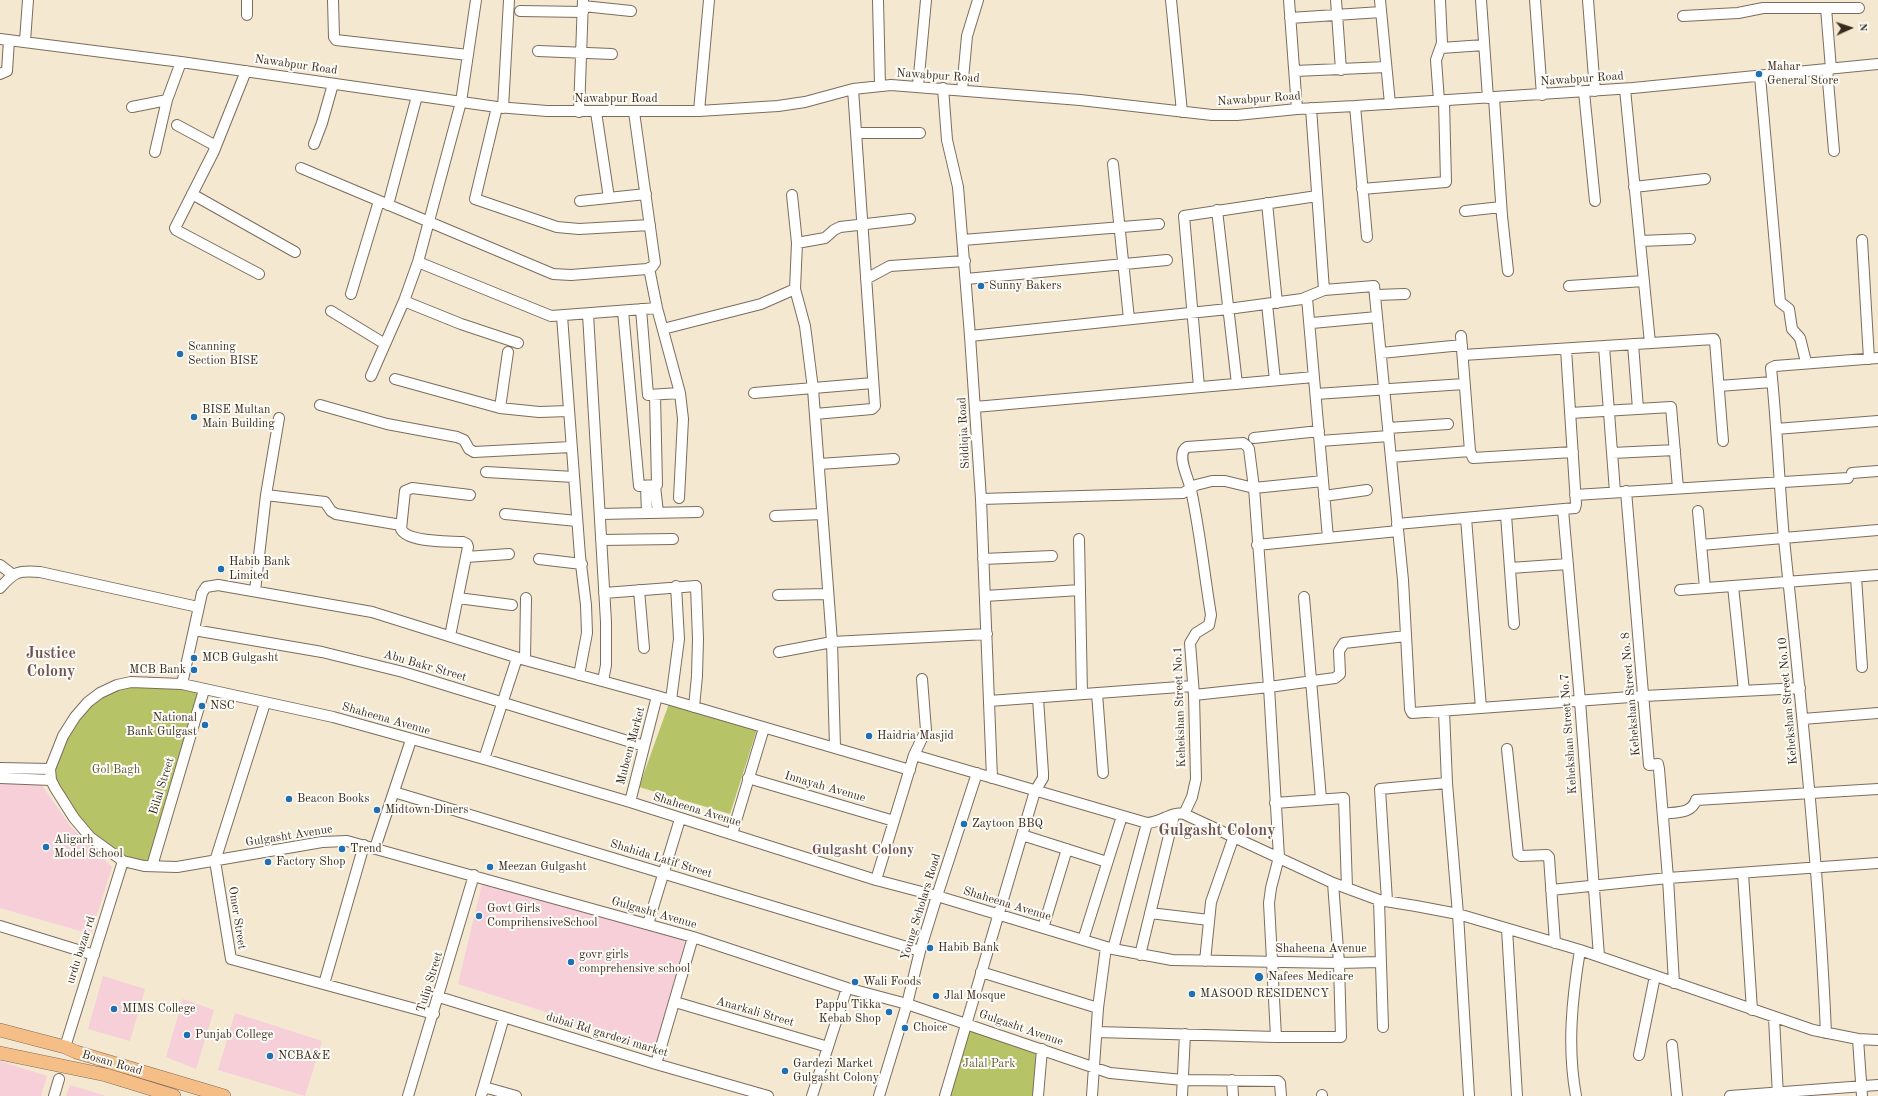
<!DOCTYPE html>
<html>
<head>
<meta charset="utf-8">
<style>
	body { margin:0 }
	#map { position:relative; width:1878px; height:1096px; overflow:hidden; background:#f4e8d1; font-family:"Old Standard TT",serif }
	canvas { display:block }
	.north { position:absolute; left:1830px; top:8px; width:40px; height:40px; -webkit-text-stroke:3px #fdfcf7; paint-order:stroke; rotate:87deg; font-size:11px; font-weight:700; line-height:16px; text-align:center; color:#3b2a1e }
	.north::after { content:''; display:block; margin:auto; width:14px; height:18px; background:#3b2a1e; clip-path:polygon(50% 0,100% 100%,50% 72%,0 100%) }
</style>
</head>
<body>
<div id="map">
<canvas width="1878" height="1096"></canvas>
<div class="north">N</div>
</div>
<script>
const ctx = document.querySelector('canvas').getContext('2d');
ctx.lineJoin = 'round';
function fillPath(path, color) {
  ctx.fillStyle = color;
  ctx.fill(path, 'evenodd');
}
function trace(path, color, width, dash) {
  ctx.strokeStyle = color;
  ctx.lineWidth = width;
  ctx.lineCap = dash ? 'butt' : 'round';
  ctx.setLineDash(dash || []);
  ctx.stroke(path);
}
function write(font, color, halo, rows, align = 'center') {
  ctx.font = font + ' "Old Standard TT",serif';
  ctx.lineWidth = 4;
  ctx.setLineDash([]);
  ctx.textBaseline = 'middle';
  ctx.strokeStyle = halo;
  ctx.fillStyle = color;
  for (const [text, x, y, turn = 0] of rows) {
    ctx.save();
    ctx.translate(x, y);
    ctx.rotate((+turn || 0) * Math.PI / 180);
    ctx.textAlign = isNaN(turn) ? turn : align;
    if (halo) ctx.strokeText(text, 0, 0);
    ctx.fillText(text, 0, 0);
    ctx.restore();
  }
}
fillPath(new Path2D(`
	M0,780l39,1 32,46 41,40 -21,67 -91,-26z
	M483,880l202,60 -29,107 -198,-63z
	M103,976l42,13 -15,52 -42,-12z
	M183,999l31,11 -18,59 -30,-12z
	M235,1013l87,28 -17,55 -87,-26z
	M0,1061l47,15 -6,20h-41z
	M70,1085l36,11h-40z`), '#f6cfd9');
fillPath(new Path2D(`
	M131,682l73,8 -52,176 -29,-5 -33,-24 -39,-57 12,-44 25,-34z
	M671,698l88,25 -29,91 -91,-27z
	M966,1024l76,25 -4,47h-93z`), '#b6c366');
const minor = new Path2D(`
	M247,0v15
	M333,0l1,37 2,3 132,15
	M878,0l2,85
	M1171,0l11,112
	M1289,0l8,109
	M1336,0l5,70
	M1380,0l10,104
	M1481,0l7,98
	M1535,0l7,95
	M1588,0l7,91
	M583,6l48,5
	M1826,8l5,61
	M520,11l63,1
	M1683,16l55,-3 25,-5h96
	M1290,18l91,-6
	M0,39l181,23 316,45 50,4h152l79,-5 27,-4 48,-13 38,-4 189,15 132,15h25l60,-6 58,-3 278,-18 245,-24
	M25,41l3,-41
	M1441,48l43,-3
	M538,51l74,3
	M1827,69l7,82
	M246,71l-32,80 -39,77 1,2 83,44
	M1295,71l91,-4
	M0,74l7,-3 2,-31
	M1760,76l20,226 9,7 3,20 8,9 6,24
	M918,86l8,-86
	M943,88l4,52 11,47 12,149 11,163 11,279
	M1625,89l25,254
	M962,90l5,-54 11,-36
	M1584,92l11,109
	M1494,98l8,118 6,55
	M1439,101l-3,-41 6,-17 -2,-43
	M1355,106l12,131
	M132,107l35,-7
	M497,107l-22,92 82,28 22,2 71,-4
	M503,108l6,-108
	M1311,108l13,182
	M699,111l10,-111
	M579,112l4,-112
	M596,112l13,86
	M177,125l39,21
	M856,133h64
	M314,144l8,-21 11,-39
	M155,152l12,-52 14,-38
	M1113,164l16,155
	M301,168l252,106 18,1 76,-6 5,-2 3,-4 -21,-151
	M1634,187l71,-8
	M1362,189l84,-7 -2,-81
	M192,194l103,58
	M792,195l5,48 -2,46 10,37 8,63 19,253 3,105
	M580,201l66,-7
	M1267,203l10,100
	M388,205l29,-109
	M1217,210l20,174
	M1465,211l36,-4
	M963,240l196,-16
	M1862,240l7,119
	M1640,241l50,-2
	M797,243l28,-5 9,-8 6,-3 70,-8
	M418,262l133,54 106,-8
	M649,268l8,40 23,85 3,26 -4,79
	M866,279l24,-13 75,-5
	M966,279l201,-19
	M1569,286l75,-5
	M351,294l28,-93
	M1376,295l29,-1
	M1307,298l21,240
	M404,301l57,23 57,19
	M1267,304l8,76
	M641,309l7,86 32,-2
	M331,311l54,33
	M623,311l16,175 18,-1 -2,-90
	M588,314l18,308v43l-3,16
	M562,316l18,240 6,49 1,28 -8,42
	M1312,323l65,-6
	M663,329l98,-25 34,-15
	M970,336l258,-27 74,-10 22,-9 50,-4 29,294 7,129 2,4 232,-17 156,-8
	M1461,336l9,115 3,7 100,-6
	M1633,344l5,65
	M1604,346l11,146
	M1381,353l81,-8
	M1463,355l251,-16 1,2 8,100
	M371,376l33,-75 14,-39 43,-160 15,-102
	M395,379l105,29 39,4 30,-1
	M1719,386l53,-4
	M1199,387l-15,-171 133,-20
	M754,393l119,-10
	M1316,394l148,-10
	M320,405l67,19 70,13 7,3 5,9 5,3 97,-5
	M975,407l339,-30
	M500,408l8,-56
	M1570,413l101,-6 7,81
	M815,414l57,-5 3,-3 -22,-317
	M1388,428l60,-4
	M1776,429l102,-8
	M1254,438l65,-7
	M1320,441l69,-5
	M1612,453l63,-3
	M1391,457l79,-6
	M819,464l75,-5
	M486,472l88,5
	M1852,473l26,-2
	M646,486l1,27
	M655,486l3,27
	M1626,491l23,274 9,-1 1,5 9,109 6,105
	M266,495l59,7 6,9 5,3 65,11
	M1575,495l273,-17
	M1324,496l43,-6
	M981,499l202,-6 13,-8 16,-4h13l29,7 69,-7
	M1563,510l17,191 19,255
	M1698,511l7,77
	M505,514l72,7
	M600,514l98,-2
	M1506,515l8,109
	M775,516l47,-2
	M1466,518l15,190
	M1397,524l178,-16 1,-4 -10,-155
	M1079,539l3,155
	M601,540l72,-1
	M1257,545l141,-14
	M1701,545l177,-15
	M466,557l43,-3
	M539,559l43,5
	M983,559l69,-3
	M0,565l12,9
	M1510,568l58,-4
	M1856,577l6,90
	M1733,586l11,105
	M0,588c14,-16 18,-18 40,-16l158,35
	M639,590l5,58
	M1680,590l198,-15
	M255,591l11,-96 13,-77
	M604,593l92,-7 2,53 -1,37 -3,31
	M778,595l50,-1
	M985,596l95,-6
	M1304,597l17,202
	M458,598l54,7
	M194,630l128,22 81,20 241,74
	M450,636l18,-89 -1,-3 -4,-2c-14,-1 -55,1 -62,-13l4,-38 7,-3 58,7
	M779,652l53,-10 155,-8
	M525,660l1,-62
	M182,684l20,-91 4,-6 12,-2 154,27 153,48 132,36 253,74
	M1097,693l6,80
	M1194,695l75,-8 66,-9 5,-4 -1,-23 5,-8 62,-7
	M671,700l8,-61 -3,-53
	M989,701l204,-15
	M265,703l-50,158 16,98 203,55
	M1444,711l3,72 11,131 11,182
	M1803,719l75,-6
	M1507,749l11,105 3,2 26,-1 2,2 6,86
	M914,755l233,68c13,0 25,-12 37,-9l149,69 46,17 37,6 42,8 122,36 233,80 45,9 20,1
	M484,759l33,-101
	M0,768l50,1
	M0,778l51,2
	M748,778l146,43
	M394,792l526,159
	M630,802l27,-106
	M1275,803l69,-5 3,90
	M1184,814l8,-17 4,-18 -2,-84 -4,-52 6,-10 13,-8 2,-10c-7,-42 -11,-84 -20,-125 -2,-11 -16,-36 -4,-43l56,-4 4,3 2,3 5,39 15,199 10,170 -8,31 -2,15 7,134
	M1663,814c12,-2 29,0 33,-14l182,-11
	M732,834l32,-106
	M1022,835l85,27
	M375,848l36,-108
	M152,866l52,-176
	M1743,873l9,137
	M876,880l38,-125 12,-25 -4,-51
	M1551,890l117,-12 210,-15
	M1379,900l4,127
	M1387,901l-7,-112 67,-6
	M1150,913l59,7
	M648,924l32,-105
	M0,926l94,29
	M1043,928l24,-79
	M1507,929l10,167
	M1083,940l39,-124
	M1113,949l34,-126
	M1140,955l34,-140
	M1205,961l6,-59 23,-66
	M981,972l117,36
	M324,984l40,-139
	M439,997l217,67 112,32
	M675,1002l153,45
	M1774,1018l4,78
	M1097,1032l179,5h65l-2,-74 -6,-80
	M1826,1033c-7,-165 -25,-330 -42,-494 -5,-57 -7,-114 -13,-171l4,-2 103,-8
	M1858,1039l4,57
	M1672,1045l5,51
	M65,1047l58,-186
	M1639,1055l16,-79
	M656,1064l37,-127
	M1232,1080l1,16
	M484,1087l32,9
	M1322,1095v1
	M54,1096l5,-17
	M408,1096l66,-221
	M481,1096l23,-79
	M812,1096l35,-108
	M879,1096l28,-92 13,-53 17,-55 40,-123
	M945,1096l90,-305 8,-13v-5l-5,-75
	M1038,1096l4,-47
	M1092,1096l6,-88 8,-61
	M1182,1096l3,-62
	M1281,1096l-1,-13 -2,-2 -95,-1 -73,-7 -144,-49 -59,-20 -60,-16 -154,-51 -346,-96 -25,1 -145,25 -33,-1 -21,-5 -33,-24 -16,-19 -19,-30 -4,-8 -1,-11 13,-33 12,-19 13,-15 12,-9 17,-8 14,-3 51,2 151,33 151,42 146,43 246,78 61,16 176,53 59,11 167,3 41,-1
	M1576,1096c-9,-49 -4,-97 4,-146
	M1730,1096l148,-11`);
const major = new Path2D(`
	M0,1030l65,17 11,5 148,44
	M0,1053l106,22 68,21`);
trace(minor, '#7c6c5d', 12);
trace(major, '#7c6c5d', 14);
trace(minor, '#fff', 10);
trace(major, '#f6be87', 13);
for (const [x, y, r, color] of [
	[1759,74,4,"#1f6fb2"],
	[981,286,4,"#1f6fb2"],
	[180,354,4,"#1f6fb2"],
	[194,417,4,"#1f6fb2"],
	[221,569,4,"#1f6fb2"],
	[194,658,4,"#1f6fb2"],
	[194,670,4,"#1f6fb2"],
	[202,706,4,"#1f6fb2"],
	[205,725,4,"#1f6fb2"],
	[869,736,4,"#1f6fb2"],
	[289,799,4,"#1f6fb2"],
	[377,810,4,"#1f6fb2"],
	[964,824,4,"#1f6fb2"],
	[46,847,4,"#1f6fb2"],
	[342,849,4,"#1f6fb2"],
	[268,862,4,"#1f6fb2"],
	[490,867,4,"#1f6fb2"],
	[479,916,4,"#1f6fb2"],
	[930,948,4,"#1f6fb2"],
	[571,962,4,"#1f6fb2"],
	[1259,977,5,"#1f6fb2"],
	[855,982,4,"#1f6fb2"],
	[1192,994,4,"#1f6fb2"],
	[936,996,4,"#1f6fb2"],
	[114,1009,4,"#1f6fb2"],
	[889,1012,4,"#1f6fb2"],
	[905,1028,4,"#1f6fb2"],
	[187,1035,4,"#1f6fb2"],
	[270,1056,4,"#1f6fb2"],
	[785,1071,4,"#1f6fb2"]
]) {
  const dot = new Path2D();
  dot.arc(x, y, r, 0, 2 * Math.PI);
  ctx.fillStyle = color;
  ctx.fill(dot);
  trace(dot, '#fdfcf7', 1.5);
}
write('12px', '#3b2a1e', '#fdfcf7', [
	["Nawabpur Road",296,65,8],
	["Nawabpur Road",938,76,4],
	["Nawabpur Road",1582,79,-4],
	["Nawabpur Road",616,99],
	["Nawabpur Road",1259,99,-4],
	["Siddiqia Road",964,433,-93],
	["Abu Bakr Street",425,666,16],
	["Kehekshan Street No. 8",1631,694,-95],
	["Kehekshan Street No.10",1788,701,-95],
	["Kehekshan Street No.1",1180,707,-92],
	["Shaheena Avenue",386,719,16],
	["Kehekshan Street No.7",1569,734,-94],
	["Mubeen Market",631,746,-75],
	["Bilal Street",162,786,-73],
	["Innayah Avenue",825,787,16],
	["Shaheena Avenue",697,810,17],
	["Gulgasht Avenue",289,836,-9],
	["Shahida Latif Street",661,859,17],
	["Shaheena Avenue",1007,904,17],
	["Young Scholars Road",921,907,-73],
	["Gulgasht Avenue",654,913,16],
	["Omer Street",237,918,81],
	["Shaheena Avenue",1321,949],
	["urdu bazar rd",81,950,-72],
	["Tulip Street",430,982,-73],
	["Anarkali Street",755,1012,16],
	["Gulgasht Avenue",1021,1028,19],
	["dubai Rd gardezi market",607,1035,17],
	["Bosan Road",112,1063,16]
]);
write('12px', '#3b2a1e', '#fdfcf7', [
	["Mahar",1767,67],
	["General Store",1767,81],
	["Sunny Bakers",989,286],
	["Scanning",188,347],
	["Section BISE",188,361],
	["BISE Multan",202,410],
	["Main Building",202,424],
	["Habib Bank",229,562],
	["Limited",229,576],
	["MCB Gulgasht",202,658],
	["MCB Bank",186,670,"right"],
	["NSC",210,706],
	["National",197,718,"right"],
	["Bank Gulgast",197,732,"right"],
	["Haidria Masjid",877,736],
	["Beacon Books",297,799],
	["Midtown Diners",385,810],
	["Zaytoon BBQ",972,824],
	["Aligarh",54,840],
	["Model School",54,854],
	["Trend",350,849],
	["Factory Shop",276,862],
	["Meezan Gulgasht",498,867],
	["Govt Girls",487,909],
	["ComprihensiveSchool",487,923],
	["Habib Bank",938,948],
	["govr girls",579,955],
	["comprehensive school",579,969],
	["Nafees Medicare",1268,977],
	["Wali Foods",863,982],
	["MASOOD RESIDENCY",1200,994],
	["Jlal Mosque",944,996],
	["Pappu Tikka",881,1005,"right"],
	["Kebab Shop",881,1019,"right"],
	["MIMS College",122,1009],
	["Choice",913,1028],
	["Punjab College",195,1035],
	["NCBA&E",278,1056],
	["Gardezi Market",793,1064],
	["Gulgasht Colony",793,1078]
], 'left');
write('12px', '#605834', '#fdfcf7', [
	["Gol Bagh",116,770],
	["Jalal Park",989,1064]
]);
write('bold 14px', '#715351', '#fdfcf7', [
	["Gulgasht Colony",863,850]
]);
write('bold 16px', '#715351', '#fdfcf7', [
	["Justice",51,654],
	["Colony",51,672],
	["Gulgasht Colony",1217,831]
]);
</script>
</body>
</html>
